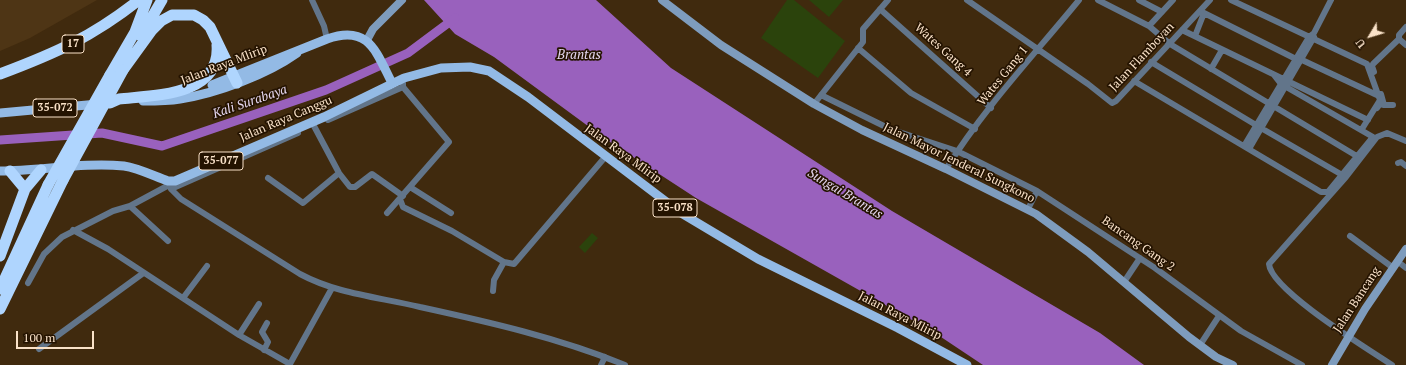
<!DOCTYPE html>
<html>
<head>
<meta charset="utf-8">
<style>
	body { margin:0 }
	#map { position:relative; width:1406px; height:365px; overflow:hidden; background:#402a0e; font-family:"PT Serif",serif }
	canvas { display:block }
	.north { position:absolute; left:1350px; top:16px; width:40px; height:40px; -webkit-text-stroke:3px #241300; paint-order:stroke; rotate:232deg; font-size:11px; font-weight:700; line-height:16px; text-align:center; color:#fae2c8 }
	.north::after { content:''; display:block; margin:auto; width:14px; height:18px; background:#fae2c8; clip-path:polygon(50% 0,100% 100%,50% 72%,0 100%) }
	.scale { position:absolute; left:16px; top:331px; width:78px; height:18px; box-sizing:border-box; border:2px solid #fae2c8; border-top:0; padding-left:5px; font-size:12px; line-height:14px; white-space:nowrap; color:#fae2c8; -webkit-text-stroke:3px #241300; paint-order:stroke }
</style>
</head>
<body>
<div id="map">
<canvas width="1406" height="365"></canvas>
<div class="north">U</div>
<div class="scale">100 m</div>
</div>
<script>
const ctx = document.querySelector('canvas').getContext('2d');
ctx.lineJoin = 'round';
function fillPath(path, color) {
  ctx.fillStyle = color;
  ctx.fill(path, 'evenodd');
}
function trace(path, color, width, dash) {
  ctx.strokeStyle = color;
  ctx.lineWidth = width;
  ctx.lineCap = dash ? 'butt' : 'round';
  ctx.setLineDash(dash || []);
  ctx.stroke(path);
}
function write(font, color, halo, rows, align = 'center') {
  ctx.font = font + ' "PT Serif",serif';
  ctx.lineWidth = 3.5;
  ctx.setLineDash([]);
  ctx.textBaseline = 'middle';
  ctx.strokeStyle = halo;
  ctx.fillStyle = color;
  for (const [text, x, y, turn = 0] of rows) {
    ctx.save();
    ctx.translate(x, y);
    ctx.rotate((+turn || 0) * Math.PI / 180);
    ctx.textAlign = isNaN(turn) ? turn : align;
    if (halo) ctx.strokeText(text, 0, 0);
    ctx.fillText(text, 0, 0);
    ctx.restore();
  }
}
fillPath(new Path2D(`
	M0,0h97l-67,38 -30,13z`), '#4e3515');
fillPath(new Path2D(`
	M787,0h7l51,41 -27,37 -57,-40z
	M809,0h34l-14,17z
	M592,233l6,5 -13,15 -6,-6z`), '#2b430c');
fillPath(new Path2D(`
	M424,0h172l75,68 221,143 208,122 44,32h-161l-48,-32 -239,-135 -89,-58 -113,-83 -39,-23z`), '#9961bd');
trace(new Path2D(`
	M0,140l102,-7 60,13 164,-56 82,-37 47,-35`), '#9961bd', 9);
trace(new Path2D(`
	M312,0l12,26 3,13
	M967,0l121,84 24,19 4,-2 94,-101
	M1098,0l51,26 21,18 190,114
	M1139,0l23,12
	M1231,0l136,64 13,36 -18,29
	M880,9l111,99
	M1200,11l96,48
	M1149,26l24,-26
	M1182,30l186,90
	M1195,36l9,-23
	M1399,39v-4l7,-8
	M1399,39l7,6
	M858,48l53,45 64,36
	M1302,60l77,36
	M1151,62l110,66 83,48
	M1211,69l11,-19
	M1374,72l-2,-6 1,-2 26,-25
	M1134,81l187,111h7l45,-55 -92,-53 -7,-9
	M821,95l69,34 67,22 80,40 118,77 86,63 61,34
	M814,104l49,-62v-13l25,-29
	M1384,105h9
	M1377,108l3,-4 4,1 -3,-11
	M328,120l75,-33
	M314,126l25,47 11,14h5l17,-13 31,22
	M1244,146l65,-109 5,-4 17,-33
	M1249,149l65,-112
	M1398,163l3,-1 5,4
	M946,169c38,-61 88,-114 133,-169
	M268,178l35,25 36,-30
	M168,181l3,8 10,10 119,75c37,20 79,23 120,33 69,15 139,31 205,58
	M410,187l41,26
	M171,189l127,-56
	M400,199l3,8 49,24 52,31 10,2 92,-108
	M130,206l38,35
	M1028,209l9,-18
	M387,213l62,-71 -46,-55v-4
	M73,230l35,19 131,86 51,29 42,-76
	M1350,236l42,31
	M1397,261l9,7
	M1124,282l16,-24
	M28,283l16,-29 18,-17 51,-26 17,-5 39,-21
	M493,291l1,-11 10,-18
	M183,298l24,-32
	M239,335l20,-31
	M1200,345l19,-29
	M39,349l103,-75
	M264,350l4,-8 -6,-10 5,-9
	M601,365l4,-8
	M1392,365c-24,-16 -121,-75 -123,-101l77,-87 31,-40 10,-4 19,8`), '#62758a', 6);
trace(new Path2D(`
	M662,0l59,45 93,59 48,26 84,39 90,45 52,38 101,85 27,20 17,8
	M367,40l6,-11 29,-29
	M1332,365l33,-56 41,-60`), '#7e9cbd', 8);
trace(new Path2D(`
	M212,85l115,-46c42,-15 49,13 65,44
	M143,101c12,0 25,0 37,-2 37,-6 86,-24 117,-46
	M0,113l98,-9
	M0,171c41,0 83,-9 124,-5 14,2 30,10 44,15h7l149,-64 80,-39 37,-10 29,-1 19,4 39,26 153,116 77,46 140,69 69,37`), '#93bae5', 9);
trace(new Path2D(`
	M141,36l21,-36
	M123,70l29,-40 9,-9 11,-6h22l9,5 7,7 27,56
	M0,74c56,-21 92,-37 139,-74
	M110,75l25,-43 12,-32
	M110,103l9,-4c36,-4 102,-3 98,-54
	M10,171l15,18
	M0,256l25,-67 16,-19
	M0,289l48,-104
	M0,309l63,-129`), '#afd5fe', 11);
trace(new Path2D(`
	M63,180l60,-110
	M48,185l62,-110`), '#afd5fe', 11);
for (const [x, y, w] of [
	[73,44,22],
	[55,108,44],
	[221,161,44],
	[675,208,44]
]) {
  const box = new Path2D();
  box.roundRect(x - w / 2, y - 9, w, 18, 3);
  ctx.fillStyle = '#241300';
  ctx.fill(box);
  trace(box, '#fae2c8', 1);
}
write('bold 11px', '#fae2c8', null, [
	["17",73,44],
	["35-072",55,108],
	["35-077",221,161],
	["35-078",675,208]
]);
write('12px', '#fae2c8', '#241300', [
	["Wates Gang 4",943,50,42],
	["Jalan Flamboyan",1142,57,-47],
	["Jalan Raya Mlirip",224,65,-21],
	["Wates Gang 1",1003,76,-51],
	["Jalan Raya Canggu",286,119,-23],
	["Jalan Raya Mlirip",623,154,36],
	["Jalan Mayor Jenderal Sungkono",959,163,26],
	["Bancang Gang 2",1138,244,35],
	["Jalan Bancang",1357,300,-57],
	["Jalan Raya Mlirip",900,316,27]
]);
write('italic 13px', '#e5d7ef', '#241300', [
	["Brantas",579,55],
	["Kali Surabaya",250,102,-19],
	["Sungai Brantas",845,194,31]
]);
</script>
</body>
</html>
